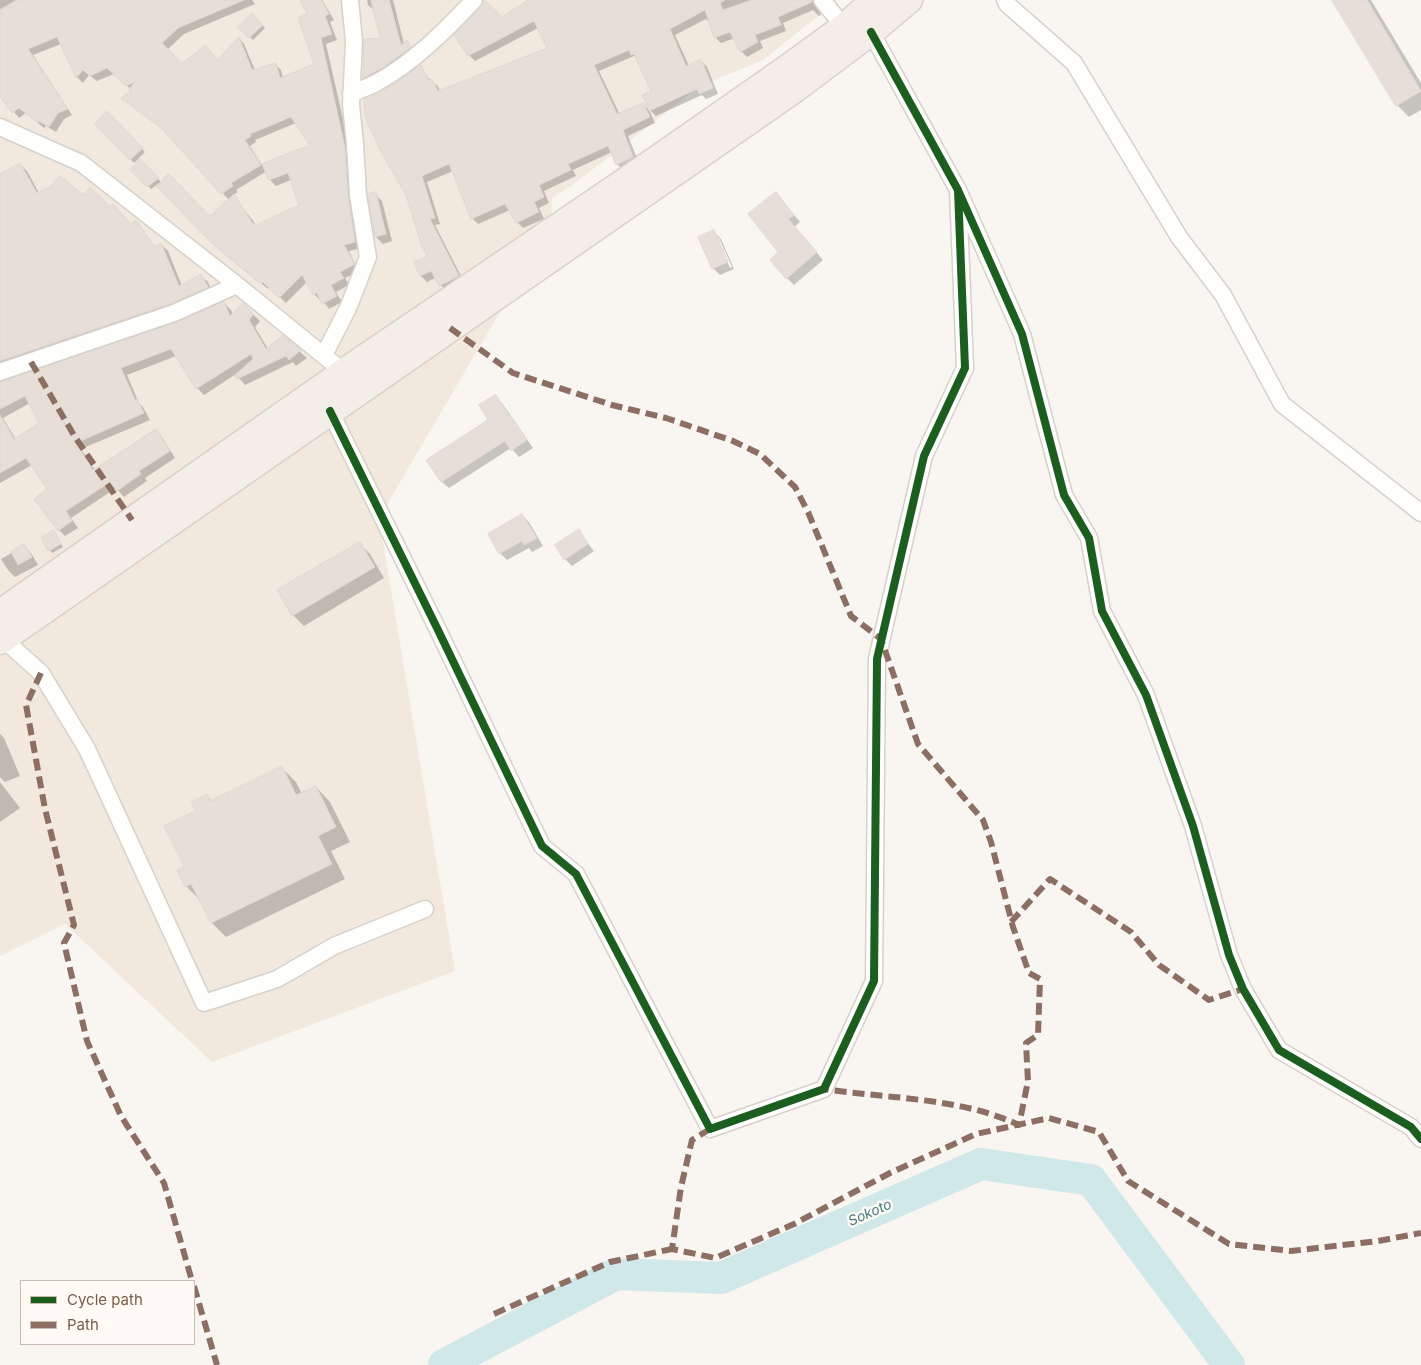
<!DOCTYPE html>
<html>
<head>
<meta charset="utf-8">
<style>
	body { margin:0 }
	#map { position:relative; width:1421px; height:1365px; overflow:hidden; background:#f9f5f0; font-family:Inter,sans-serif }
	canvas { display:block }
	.legend { position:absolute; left:20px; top:1280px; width:175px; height:65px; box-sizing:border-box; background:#fffaf3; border:1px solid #cabbb1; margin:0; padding:6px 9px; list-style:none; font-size:15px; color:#7a5c4d }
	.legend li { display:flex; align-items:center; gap:10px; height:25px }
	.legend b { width:25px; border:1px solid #cabbb1 }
</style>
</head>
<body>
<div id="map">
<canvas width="1421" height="1365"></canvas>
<ul class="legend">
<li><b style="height:6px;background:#1b5e20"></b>Cycle path</li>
<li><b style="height:6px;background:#8d6e63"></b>Path</li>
</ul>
</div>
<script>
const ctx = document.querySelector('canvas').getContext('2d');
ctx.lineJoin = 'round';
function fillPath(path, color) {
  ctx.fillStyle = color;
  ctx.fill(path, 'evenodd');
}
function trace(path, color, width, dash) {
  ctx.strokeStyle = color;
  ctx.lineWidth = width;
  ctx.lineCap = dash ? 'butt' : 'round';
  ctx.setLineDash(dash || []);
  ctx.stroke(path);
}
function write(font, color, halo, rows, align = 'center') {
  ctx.font = font + ' Inter,sans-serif';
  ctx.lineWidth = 5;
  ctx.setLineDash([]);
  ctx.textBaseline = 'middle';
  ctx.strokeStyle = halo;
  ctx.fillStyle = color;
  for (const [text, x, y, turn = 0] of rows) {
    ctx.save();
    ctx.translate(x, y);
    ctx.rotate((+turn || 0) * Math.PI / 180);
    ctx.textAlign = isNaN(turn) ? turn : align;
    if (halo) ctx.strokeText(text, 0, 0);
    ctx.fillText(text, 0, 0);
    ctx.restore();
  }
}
fillPath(new Path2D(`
	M0,0h838l-75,60 -63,26 -125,97 -23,15 -1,27 -172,293 76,453 -243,91 -147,-138 -65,32z`), '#f2e8de');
fillPath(new Path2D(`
	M0,0h252l3,4 -71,30 -17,16 15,14 24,-17 12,14 21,-23 5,6 11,26 20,-6 6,6 2,8 33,-13 -7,-52 -4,-13h17l12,20 -4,2 7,18 -11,4 25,111 10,93 -12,3 10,20 -14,7 4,7 -13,7 6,10 -13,7 -7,-10 -2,1 -6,-6 -7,-12 -21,21 -17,-16 -1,2 -44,-36 -14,-35 19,-18 -62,-68 -44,-34 10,-7 -19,-17 -17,7 -8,-6 -6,8 -6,-6 -16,-33 -28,11 39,60 -8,4 -8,13 -10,-6 -2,2 -18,-15 -7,5 -19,-23zM296,123l16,24 -47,23 -15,-24 6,-4 -1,-2zM267,171l3,9 6,6 15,-6 10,26 -44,20 -24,-31 5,-3 -2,-2z
	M367,0h26l11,44 3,-2 9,12 -46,29 -6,-6 1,-37h17l-7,-29 -7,-6z
	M531,0h289l-2,8 3,7 -2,1 -6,-6 -30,13 3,8 -26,10 3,7 -16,9 -6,-6 -6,-13 -14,5 -6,-6 -6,-17 -2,1 -1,-2 -31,16 14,31 12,-5 6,6 11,27 -12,5 -4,-4 -46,21 -6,-6 3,-18 -15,-32 -4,-4 -35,15 21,44 23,-11 6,6 6,13 -27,13 11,27 -16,7 -6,-6 -5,-12 -39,18 3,6 -32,15 5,12 -10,5 5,11 -21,9 -6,-6 -7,-12 -32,14 -6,-6 -19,-47 -26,11 13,42 -5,1 29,57 -18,9 -11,-13 -8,4 -6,-6 8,-19 -34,-172 25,-18 11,14 7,5 2,5 108,-42 -10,-21 -63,33 -6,-6 33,-37z
	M1334,0h37l50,83v27l-12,7 -12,-12z
	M252,15l13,13 -12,12 -13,-13z
	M107,113l38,39 -11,11 -38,-39z
	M140,161l21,21 -10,7 -19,-19z
	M20,164l7,7 12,22 44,3 48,29 5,-3 20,26 5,-4 7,7 14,35 19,-10 7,6 5,12 -213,77v-196z
	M375,194l7,7 10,40 -9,3 -7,-7z
	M776,194l24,28 -6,5 29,33 -29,25 -7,-7 -7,-25z
	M714,232l7,7 13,30 -14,6 -7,-7zM716,238h3l13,29 -2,1z
	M224,303l7,7 2,5 10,-10 17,16 -5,6 13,22 15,-12 24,21 -11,8 -3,-4 -48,23 -9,-11 -32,21 -7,-7 -21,-32 -49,19 12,28 4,4 7,13 -69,29 14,21 61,-39 6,6 13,21 -30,20 2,3 -23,16 -8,-9 -45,30 7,10 -13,8 -6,-6 -10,-40 -17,-25 -32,18v-101l178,-58zM30,403l11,20 -25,17 -13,-22z
	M495,396l7,7 31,45 -14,9 -8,-9 -62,40 -7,-6 48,-62z
	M522,515l7,7 14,24 -11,6 -3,-4 -22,12 -7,-7 -11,-19z
	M578,531l16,20 -22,15 -7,-7z
	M54,532l9,15 -11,6 -9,-15z
	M359,543l11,11 14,24 -80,48 -11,-11z
	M24,546l7,7 7,12 -23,12 -7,-7 -7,-11z
	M0,734l4,4 16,38 -15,6 -5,-5z
	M282,768l14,14 6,12 14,-7 14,15 20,40 -19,9 14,28 -119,58 -14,-14 -11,-22 -15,-15 -1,-19 12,-56 10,-15 5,5z
	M0,782l20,26 -20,14z`), '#0003');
trace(new Path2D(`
	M444,1365l172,-91 105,4 260,-114 110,16 138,185`), '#d0e8ea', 32);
const building = new Path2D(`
	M17,0h227l-66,28 -16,15 20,20 24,-18 11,15 22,-23 13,33 24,-7 4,15 34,-14 -16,-46 9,-5 -7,-13h21l8,14 -4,2 7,18 -11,4 24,110 3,48 7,46 -11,3 11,19 -15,8 4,6 -13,7 6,11 -15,8 -5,-11 -4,2 -11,-20 -23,23 -16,-16 -2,2 -45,-37 -59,-60 11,-14 42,43 24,-22 19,30 2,-1 1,2 43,-20 -11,-32 -19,7 -7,-16 27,-11v-1l21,-6 -19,-29 -41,17 1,2 -6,4 16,25 -30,18 2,3 -12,8 -60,-66 -40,-30 10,-7 -2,-2 6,-7 -9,4 -19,-18 -17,8 -7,-6 -7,8 -19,-41 -29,12 40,60 -10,4 -9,14 -10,-6 -1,2 -19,-15 -7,5 -12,-16v-87z
	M371,0h18l12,45 6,-5 4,7 -27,20 -21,11 1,-39 16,-1z
	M484,0l18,17 26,-17h197l-5,3 3,7 29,-10h60v2l-34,15 3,8 -26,10 3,7 -18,10 -10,-20 -16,6 -9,-28 -35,19 16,37 15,-7 12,29 -14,6 -2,-5 -48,22 -7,-16 9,-4 -17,-37 -3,1 -2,-5 -35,15 23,49 26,-11 7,14 -27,13 10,27 -17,8 -8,-19 -40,18 3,6 -32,15 5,12 -10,5 5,10 -23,11 -11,-19 -34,15 -22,-55 -27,12 13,42 -5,1 29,57 -20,10 -8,-15 -11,5 -6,-14 13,-6 -6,-12 -15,-49 -30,-52 1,-1 -12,-25 -1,-18 31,-15 26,-19 8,16 3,-2 6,12 109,-43 -13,-27 -66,35 -14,-21 27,-28z
	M1332,0h35l54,91 -25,15z
	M252,13l11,12 -14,13 -11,-11z
	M107,111l36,37 -13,12 -35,-36z
	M140,159l19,19 -12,9 -17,-17z
	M20,163l17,30 14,-7 9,-10 23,19 7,-8 20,19 3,-2 18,20 5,-4 19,27 6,-4 18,43 22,-12 7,13 -38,17 -170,57v-187z
	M376,192l10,42 -11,3 -7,-43z
	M776,192l18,23 -6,4 29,33 -31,27 -16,-19 8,-8 -30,-38z
	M714,230l14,32 -16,7 -14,-32z
	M224,302l6,14 13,-13 11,11 -5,6 17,29 17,-14 18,15 -12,10 -3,-4 -49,23 -2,-4 18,-16 -2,-5 -55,35 -25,-40 -50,19 14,32 2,-1 7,14 -68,30 17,27 63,-41 14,22 -31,20 2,3 -24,17 -7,-9 -44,29 6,10 -14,10 -24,-32 13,-10 -21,-31 -26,15v-58l14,24 25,-16 -14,-27 -25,13v-27l177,-60z
	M496,395l14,22 1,-1 16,24 -16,11 -6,-10 -64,41 -15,-22 62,-40 -9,-15z
	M522,514l15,24 -13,7 -2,-4 -23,13 -11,-20z
	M579,529l9,15 -24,16 -9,-15z
	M54,530l7,14 -13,7 -7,-13z
	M360,542l15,25 -83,49 -15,-26z
	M24,544l8,13 -14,8 -7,-13z
	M282,766l14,29 20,-9 20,41 -18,9 14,28 -121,59 -20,-39 -6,3 -8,-17 7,-4 -20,-40 32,-15 -5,-9 16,-8 3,7z`);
fillPath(building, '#e6ded7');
trace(building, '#e2d8d2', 1);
const street = new Path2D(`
	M822,0l22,27
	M1005,0l2,4 67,59 105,174 44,58 59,109 139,109
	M871,32l87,158 64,144 42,161 25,43 13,73 44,84 47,131 36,129 14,34 36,61 132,77 10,12
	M351,94c8,-4 17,-7 25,-11 37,-20 69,-52 98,-83
	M0,127l81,36 156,122 113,92
	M324,355l24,-47 20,-51 -10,-62 -3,-51 -4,-39 3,-64 -4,-41
	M0,372l174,-59 63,-28
	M330,411l108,219 104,216 34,28 134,255 114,-40 50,-108 3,-322 47,-203 41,-88 -7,-178
	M0,636l41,37 46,76 117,254 73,-24 57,-33 91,-37`);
const primary = new Path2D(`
	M0,613l344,-241 280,-190 158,-110 62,-45 31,-27
	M0,641l795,-552 76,-57 38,-32`);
trace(street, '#d7d1cb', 19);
trace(primary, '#dad1cc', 29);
trace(street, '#fefefd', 16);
trace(primary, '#f3eee8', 26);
trace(new Path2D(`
	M450,328l63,45 99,32 54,13 67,23 27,13 35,33 13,25 43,104 30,23 37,105 65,76 8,22 22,85 16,46 11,6 -2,56 -12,8 2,38 -9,44c-60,-28 -130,-26 -195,-36
	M31,362l44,75 57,83
	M41,673l-15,32 19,104 29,116 -10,18 23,98 34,75 43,67 28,98
	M1011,922l39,-43 81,53 28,33 50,35 34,-11
	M710,1129l-18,11 -11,47 -9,62 43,9 79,-34 96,-51 86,-39 73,-16 50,14 29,49 101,63 62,7 87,-10 43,-8
	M194,1286l23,79
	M494,1314l116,-52 62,-13`), '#8d6e63', 6, [12, 6]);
trace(new Path2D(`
	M871,32l87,158 64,144 42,161 25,43 13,73 44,84 47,131 36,129 14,34 36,61 132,77 10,12
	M330,411l108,219 104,216 34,28 134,255 114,-40 50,-108 3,-322 47,-203 41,-88 -7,-178`), '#1b5e20', 8);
write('italic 14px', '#437c86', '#fffaf3', [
	["Sokoto",870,1213,-24]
]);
</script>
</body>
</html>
